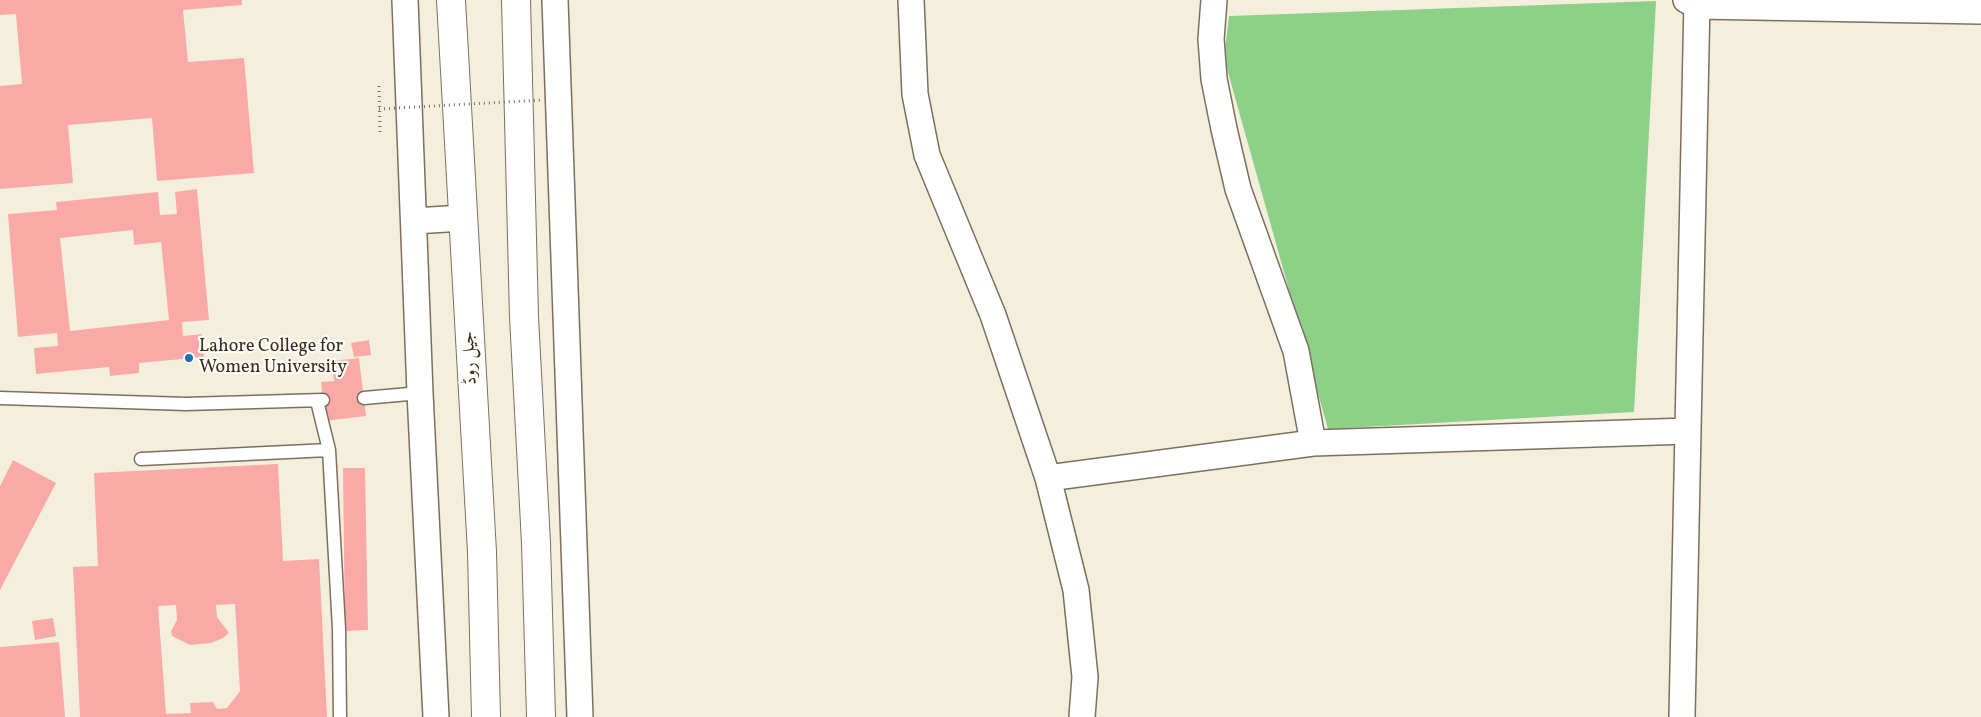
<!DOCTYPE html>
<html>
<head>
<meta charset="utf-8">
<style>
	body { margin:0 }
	canvas { display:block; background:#f4efdc }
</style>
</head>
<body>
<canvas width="1981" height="717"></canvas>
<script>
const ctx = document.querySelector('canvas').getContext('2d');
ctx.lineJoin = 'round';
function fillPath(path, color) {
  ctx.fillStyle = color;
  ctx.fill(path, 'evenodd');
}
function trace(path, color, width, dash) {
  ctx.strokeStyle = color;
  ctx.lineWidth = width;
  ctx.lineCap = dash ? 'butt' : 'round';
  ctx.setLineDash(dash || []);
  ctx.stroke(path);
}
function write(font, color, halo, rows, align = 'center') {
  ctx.font = font + ' Vollkorn,Amiri,serif';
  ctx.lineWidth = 4.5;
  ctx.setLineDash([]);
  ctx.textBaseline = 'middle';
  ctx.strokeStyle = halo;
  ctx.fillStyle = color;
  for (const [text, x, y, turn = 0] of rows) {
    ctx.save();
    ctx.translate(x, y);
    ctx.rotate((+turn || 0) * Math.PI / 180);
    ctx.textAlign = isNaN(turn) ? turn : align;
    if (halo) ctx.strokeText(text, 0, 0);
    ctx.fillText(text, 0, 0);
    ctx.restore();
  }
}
fillPath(new Path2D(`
	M1656,1l-22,411 -306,17 -104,-371 5,-42z`), '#8dd088');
fillPath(new Path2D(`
	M0,0h242v5l-59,5 5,52 56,-4 10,115 -97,8 -5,-63 -84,7 5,58 -73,6v-103l22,-2 -6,-70 -16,1z
	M197,189l12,131 -27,2 1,14 19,-2 2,23 -65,6v10l-29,3 -1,-9 -73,7 -2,-26 24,-2 -1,-13 -39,4 -10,-123 49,-4 -1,-8 102,-10 2,23 17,-1 -2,-22zM133,230l1,15 27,-3 8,78 -99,11 -10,-93z
	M369,340l2,15 -17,2 -3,-14z
	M359,358l7,58 -41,5 -4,-39 13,-1 -2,-20z
	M13,460l43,23 -56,107v-104z
	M278,464l5,97 36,-2 8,158h-247l-7,-150 25,-1 -4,-93zM235,604l5,87 -13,17 -10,1 -4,-7 -23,1 1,10 -25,1 -8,-108 18,-1 1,15 -6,11 1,5 18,9 21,-2 12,-5 6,-5 -12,-16 -1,-12z
	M343,468h22l3,162 -23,1z
	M53,618l3,18 -21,4 -3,-19z
	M59,642l6,75h-65v-70z`), '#f9aaa6');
const service = new Path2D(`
	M0,398l186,6 137,-4
	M364,398l56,-5
	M317,401l12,49 10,179 1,88
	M141,459l188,-9`);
const minor = new Path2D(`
	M405,0l15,393 16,324
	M555,0l25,717
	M911,0l4,94 12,61 66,160 55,163 28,112 9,87 -3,40
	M1214,0l-3,39 3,40 10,50 14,60 58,162 17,92
	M1686,0l11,6 284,5
	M414,221l49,-3
	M1048,478l265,-35 375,-12
	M1682,717l15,-717`);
const secondary = new Path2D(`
	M451,0l31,552 4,165
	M516,0l8,317 12,226 5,174`);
trace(service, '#7c6f60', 15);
trace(minor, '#7c6f60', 28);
trace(secondary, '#7c6f60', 30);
trace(new Path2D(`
	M379,86l1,46`), '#7c6f60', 3, [1, 4]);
trace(service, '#fff', 12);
trace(minor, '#fff', 25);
trace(secondary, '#fff', 28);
trace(new Path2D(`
	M379,109l163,-9`), '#7c6f60', 3, [1, 4]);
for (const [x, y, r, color] of [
	[189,358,5,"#1f6fb2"]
]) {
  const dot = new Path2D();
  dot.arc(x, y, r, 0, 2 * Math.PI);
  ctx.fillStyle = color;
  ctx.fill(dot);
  trace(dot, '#fdfcf7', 2);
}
write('18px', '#3b2a1e', '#fdfcf7', [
	["Lahore College for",199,348],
	["Women University",199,369]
], 'left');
write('18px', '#3b2a1e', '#fdfcf7', [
	["جیل روڈ",471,358,-93]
]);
</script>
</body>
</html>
